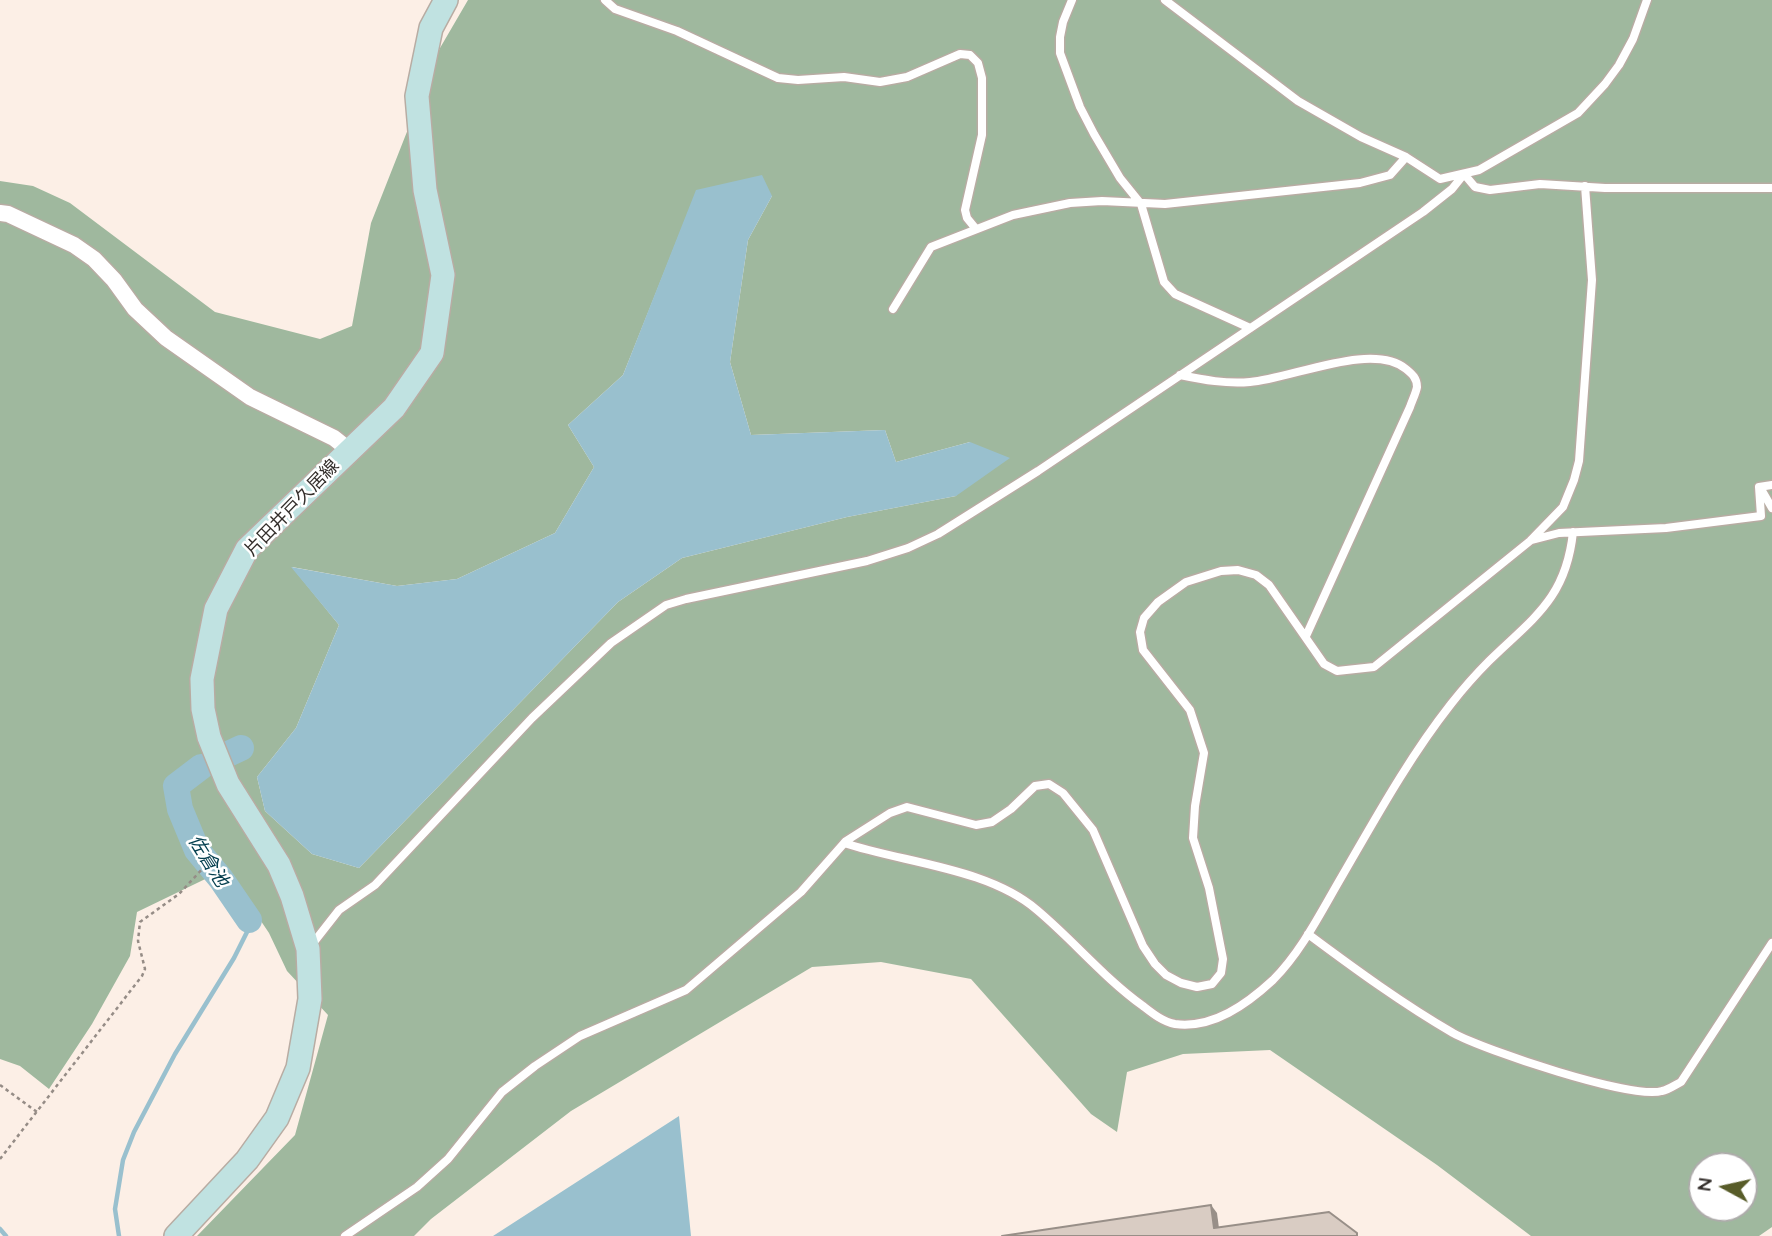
<!DOCTYPE html>
<html>
<head>
<meta charset="utf-8">
<style>
	body { margin:0 }
	#map { position:relative; width:1772px; height:1236px; overflow:hidden; background:#fcefe6; font-family:Quicksand,sans-serif }
	canvas { display:block }
	.north { position:absolute; left:1688px; top:1152px; width:70px; height:70px; box-sizing:border-box; background:#fff; border:2px solid #adabaa; border-radius:50%; rotate:278deg; font-size:19px; font-weight:700; line-height:28px; text-align:center; color:#332e2b }
	.north::after { content:''; display:block; margin:auto; width:24px; height:32px; background:#585c29; clip-path:polygon(50% 0,100% 100%,50% 72%,0 100%) }
</style>
</head>
<body>
<div id="map">
<canvas width="1772" height="1236"></canvas>
<div class="north">N</div>
</div>
<script>
const ctx = document.querySelector('canvas').getContext('2d');
ctx.lineJoin = 'round';
function fillPath(path, color) {
  ctx.fillStyle = color;
  ctx.fill(path, 'evenodd');
}
function trace(path, color, width, dash) {
  ctx.strokeStyle = color;
  ctx.lineWidth = width;
  ctx.lineCap = dash ? 'butt' : 'round';
  ctx.setLineDash(dash || []);
  ctx.stroke(path);
}
function write(font, color, halo, rows, align = 'center') {
  ctx.font = font + ' Quicksand,"Noto Sans JP",sans-serif';
  ctx.lineWidth = 5;
  ctx.setLineDash([]);
  ctx.textBaseline = 'middle';
  ctx.strokeStyle = halo;
  ctx.fillStyle = color;
  for (const [text, x, y, turn = 0] of rows) {
    ctx.save();
    ctx.translate(x, y);
    ctx.rotate((+turn || 0) * Math.PI / 180);
    ctx.textAlign = isNaN(turn) ? turn : align;
    if (halo) ctx.strokeText(text, 0, 0);
    ctx.fillText(text, 0, 0);
    ctx.restore();
  }
}
fillPath(new Path2D(`
	M468,0h1304v1227l-13,9h-228l-94,-71 -167,-115 -87,4 -56,18 -10,60 -26,-18 -120,-135 -90,-17 -69,5 -241,144 -140,108 -17,17h-217l98,-101 33,-120 -41,-44 -18,-38 -43,-64 -89,43 -7,44 -38,68 -43,65 -29,-23 -20,-7v-878l33,5 37,17 145,109 105,27 32,-13 19,-103 69,-175zM697,190l75,6 -24,44 -18,122 21,73 134,-5 11,32 74,-20 -14,54 -109,21 -165,41 -64,44 -259,266 -47,-14 -47,-43 -8,-34 39,-49 43,-103 -47,-58 105,19 60,-7 98,-46 39,-66 -26,-42 55,-50zM1702,1166h42v42h-42z`), '#9fb89e');
fillPath(new Path2D(`
	M762,175l10,21 -24,44 -18,122 21,73 134,-5 11,32 74,-20 40,16 -54,38 -109,21 -165,41 -64,44 -259,266 -47,-14 -47,-43 -8,-34 39,-49 43,-103 -48,-58 106,19 60,-7 98,-46 39,-66 -26,-42 55,-50 73,-185z
	M679,1116l12,120h-198z`), '#99c0ce');
trace(new Path2D(`
	M0,1229l6,7
	M119,1236l-4,-27 8,-49 11,-28 41,-78 59,-96 16,-32 -1,-6`), '#99c0ce', 4.5);
trace(new Path2D(`
	M226,755l15,-7
	M201,767l-25,19 4,23 17,41 24,29 28,41`), '#99c0ce', 26);
const lane = new Path2D(`
	M605,0l10,9 62,22 101,47 20,2 46,-3 36,5 27,-5 53,-23 10,1 8,8 4,15v57l-17,75 2,8 9,11
	M1072,0l-9,22 -3,15v16l20,54 14,27 26,44 21,26 23,78 11,12 75,34
	M1165,0l133,101 63,36 45,20 34,22 39,-9 99,-57 27,-29 14,-19 14,-26 14,-39
	M1464,174l11,13 15,3 50,-6 65,4h167
	M893,309l38,-62 82,-32 57,-12 32,-2 63,3 195,-21 30,-8 16,-18
	M1180,375c24,5 46,9 70,7 41,-3 122,-41 156,-13 6,5 11,9 11,18 -1,6 -5,14 -7,20l-104,229
	M1759,487l13,-2
	M1761,489l11,19
	M1532,540l27,-7 107,-5 95,-12 -2,-29
	M844,843c61,20 144,25 193,67 37,31 67,68 106,96 9,7 20,16 32,18 38,5 72,-20 98,-44 27,-27 46,-64 65,-97 35,-60 69,-123 113,-179 11,-14 25,-30 38,-43 44,-43 77,-62 84,-129
	M1308,934c47,35 95,70 145,99 31,17 179,67 209,58 6,-1 13,-6 19,-9l91,-139
	M310,947l29,-37 36,-25 157,-167 79,-75 55,-38 20,-6 181,-38 41,-13 30,-14 100,-63 385,-259 29,-23 12,-15
	M345,1236l72,-49 31,-28 54,-67 33,-26 45,-30 106,-46 115,-98 45,-51 44,-28 17,-6 69,18 16,-3 19,-13 24,-23 14,-2 14,9 30,37 50,116 12,18 11,11 15,8 16,4 15,-3 9,-11 2,-14 -14,-71 -16,-50 2,-32 9,-53 -14,-43 -47,-60 -3,-18 4,-14 14,-16 28,-20 35,-11 17,-1 18,5 13,10 55,79 13,7 37,-4 156,-126 33,-34 11,-27 5,-19 13,-181 -7,-94`);
const street = new Path2D(`
	M0,213l8,1 66,31 20,14 20,21 21,29 31,29 84,59 84,41 15,12`);
const secondary = new Path2D(`
	M176,1236l71,-76 30,-42 21,-50 12,-69 -2,-50 -16,-53 -13,-31 -51,-81 -19,-47 -6,-28 -1,-30 14,-70 31,-60 147,-141 38,-55 11,-78 -18,-85 -8,-94 14,-68 15,-28`);
trace(lane, '#b8aca3', 11);
trace(street, '#b8aca3', 19);
trace(secondary, '#b8aca3', 26);
trace(new Path2D(`
	M0,1085l37,27
	M0,1159l142,-183 3,-7 -7,-28 2,-19 39,-28 27,-29`), '#958c86', 2.5, [3.5, 3.5]);
trace(lane, '#fff', 8);
trace(street, '#fff', 16);
trace(secondary, '#c0e2e1', 23);
fillPath(new Path2D(`
	M1211,1205l6,8 3,23 -6,-8z`), '#988f88');
const building = new Path2D(`
	M1211,1205l3,23 115,-16 28,21v3h-355z`);
fillPath(building, '#d9ccc3');
trace(building, '#988f88', 2);
write('18px', '#332e2b', '#fff', [
	["片田井戸久居線",292,508,-46]
]);
write('italic 19px', '#053f4f', '#fff', [
	["佐倉池",208,861,58]
]);
</script>
</body>
</html>
